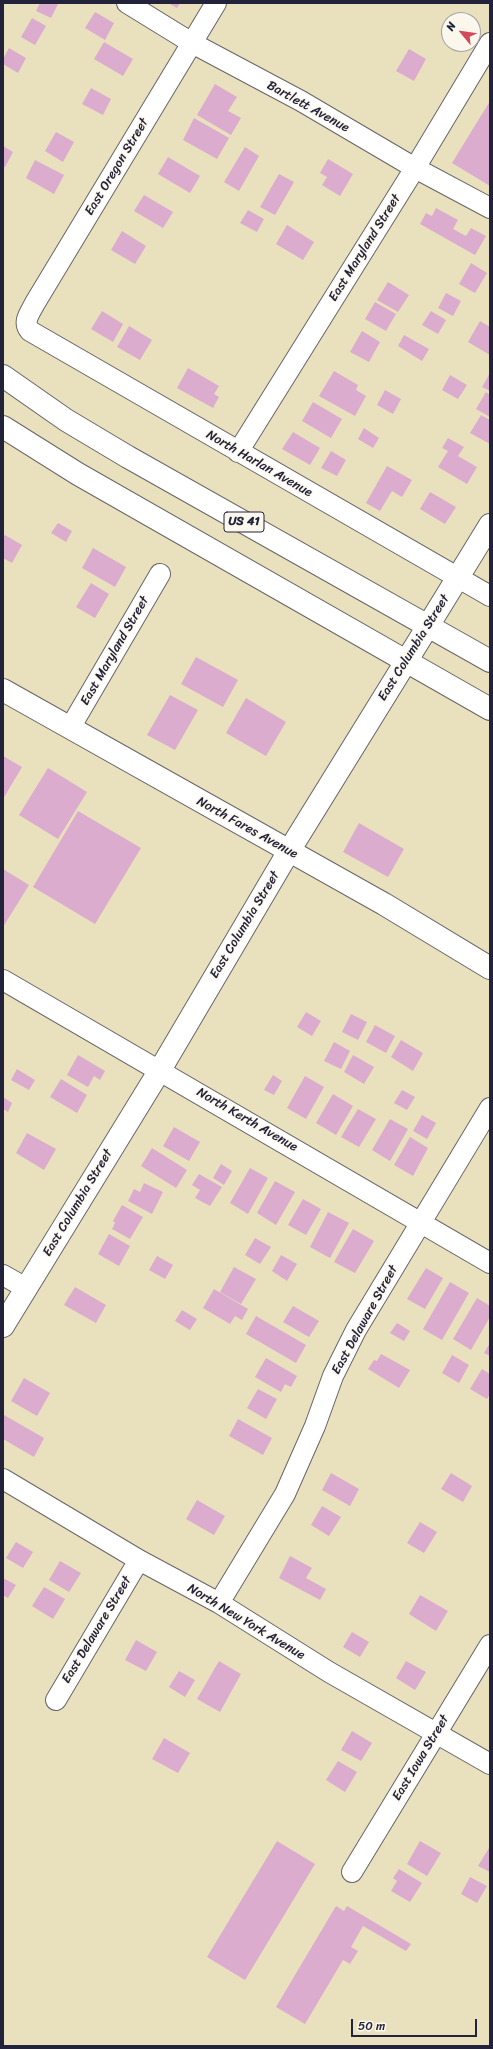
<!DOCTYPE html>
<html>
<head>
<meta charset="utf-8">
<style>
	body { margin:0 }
	#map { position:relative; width:493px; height:2049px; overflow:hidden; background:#e9e1bd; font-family:Sriracha,sans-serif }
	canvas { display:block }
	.frame { position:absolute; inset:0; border:4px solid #22223b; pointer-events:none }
	.north { position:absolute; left:441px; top:12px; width:40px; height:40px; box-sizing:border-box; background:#fbf7ec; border:1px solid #a4a2a5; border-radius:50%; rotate:299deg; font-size:11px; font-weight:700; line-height:16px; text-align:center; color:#22223b }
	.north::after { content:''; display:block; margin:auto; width:14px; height:18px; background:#d1495b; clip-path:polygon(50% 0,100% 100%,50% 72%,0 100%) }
	.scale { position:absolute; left:351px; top:2019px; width:126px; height:18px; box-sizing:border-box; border:2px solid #22223b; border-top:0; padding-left:5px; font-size:12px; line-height:14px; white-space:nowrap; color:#22223b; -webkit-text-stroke:3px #fbf7ec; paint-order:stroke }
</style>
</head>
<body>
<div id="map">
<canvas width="493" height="2049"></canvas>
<div class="frame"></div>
<div class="north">N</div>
<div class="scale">50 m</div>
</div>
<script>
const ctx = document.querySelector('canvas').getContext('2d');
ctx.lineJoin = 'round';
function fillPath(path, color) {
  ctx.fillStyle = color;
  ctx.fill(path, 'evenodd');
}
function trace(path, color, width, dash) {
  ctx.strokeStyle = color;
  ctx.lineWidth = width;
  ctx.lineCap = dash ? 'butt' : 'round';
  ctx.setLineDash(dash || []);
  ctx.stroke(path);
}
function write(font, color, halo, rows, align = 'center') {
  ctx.font = font + ' Sriracha,sans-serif';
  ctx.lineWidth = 3;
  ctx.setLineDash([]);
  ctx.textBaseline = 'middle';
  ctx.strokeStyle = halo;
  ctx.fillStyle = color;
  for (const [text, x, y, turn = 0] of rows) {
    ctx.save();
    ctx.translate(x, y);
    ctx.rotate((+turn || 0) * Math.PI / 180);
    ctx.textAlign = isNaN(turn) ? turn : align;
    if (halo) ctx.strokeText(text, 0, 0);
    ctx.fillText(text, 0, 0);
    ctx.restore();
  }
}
fillPath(new Path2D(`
	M40,3l18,1 -7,14 -15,-7z
	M168,3h12l-3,5z
	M95,12l19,11 -9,17 -20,-12z
	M32,18l14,8 -11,19 -14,-8z
	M104,42l29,17 -10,17 -29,-17z
	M9,48l17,10 -8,15 -15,-9v-5z
	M409,49l17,10 -12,22 -18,-10z
	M215,84l22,13 -9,14 13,7 -10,17 -34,-20z
	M91,88l20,11 -8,16 -21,-11z
	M490,101v85l-38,-23z
	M194,118l35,20 -12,21 -34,-19z
	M56,132l18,10 -11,20 -18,-11z
	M3,146l10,6 -8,15h-2z
	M245,147l14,9 -20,35 -15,-9z
	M168,157l32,19 -10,17 -32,-19z
	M328,159l25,15 -13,22 -18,-11 5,-8 -7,-4z
	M35,160l29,15 -10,19 -28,-16z
	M279,174l15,8 -19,33 -15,-8z
	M144,195l29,17 -10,16 -29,-17z
	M436,208l22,12 -5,9 13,7 5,-8 15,8 -11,19 -55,-31 6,-11 6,3z
	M248,210l16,9 -7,13 -17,-9z
	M287,225l27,17 -11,18 -27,-16z
	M122,231l24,15 -11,18 -24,-14z
	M471,263l16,10 -12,20 -16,-9z
	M388,282l21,13 -11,17 -21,-12z
	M446,293l15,8 -8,15 -15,-8z
	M375,302l21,12 -10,17 -21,-12z
	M102,311l21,13 -10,18 -22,-13z
	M431,311l15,9 -8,14 -16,-9z
	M480,321l10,6v28l-22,-13z
	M129,326l23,14 -12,20 -23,-13z
	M362,331l18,11 -11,20 -19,-10z
	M404,335l25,14 -7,12 -24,-15z
	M188,368l31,18 -5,8 5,3 -6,11 -36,-20z
	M334,371l24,14 -2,5 10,6 -11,20 -36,-20z
	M490,373v18l-8,-4z
	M450,375l17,10 -9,14 -16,-9z
	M385,390l16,9 -8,15 -16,-9z
	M486,392l4,3v22l-14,-8z
	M313,402l29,17 -11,19 -29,-17z
	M481,415l9,5v24l-20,-11z
	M364,428l15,10 -6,10 -15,-9z
	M293,432l27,16 -10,17 -28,-16z
	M448,438l16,9 -6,9 19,11 -10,17 -29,-17 10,-16 -6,-3z
	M331,451l15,9 -9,16 -16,-8z
	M387,466l25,14 -10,17 -10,-6 -12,20 -14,-8z
	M430,492l26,15 -11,17 -25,-15z
	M58,523l14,8 -6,11 -15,-9z
	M5,535l17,10 -10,18 -9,-5v-20z
	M93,548l33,19 -11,20 -33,-19z
	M91,583l18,11 -14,24 -19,-11z
	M196,657l42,23 -15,27 -42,-23z
	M170,695l28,15 -23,40 -28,-15z
	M246,698l40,24 -20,34 -40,-23z
	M3,756l19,11 -19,32z
	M48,768l39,24 -29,47 -39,-24z
	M78,811l63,37 -46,76 -62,-37z
	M359,823l45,26 -16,28 -45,-25z
	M3,869l26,16 -26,42z
	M306,1012l15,9 -9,15 -15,-9z
	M351,1014l16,8 -9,18 -16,-8z
	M375,1025l20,11 -9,17 -20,-11z
	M401,1040l22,13 -10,18 -22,-14z
	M334,1042l16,9 -9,18 -17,-8z
	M78,1055l27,16 -5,9 -6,-4 -6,11 -21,-12z
	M353,1055l21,12 -10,17 -20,-12z
	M17,1069l18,11 -6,10 -18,-10z
	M273,1075l9,6 -8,14 -10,-5z
	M305,1076l19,11 -18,32 -19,-11z
	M61,1079l26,16 -10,18 -27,-16z
	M402,1090l13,7 -8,13 -13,-7z
	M333,1094l20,12 -17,29 -20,-12z
	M3,1097l9,6 -4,9 -5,-3z
	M358,1109l18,10 -17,28 -18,-10z
	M422,1115l14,8 -9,16 -14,-8z
	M390,1119l18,10 -18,32 -18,-11z
	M174,1127l26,15 -11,19 -26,-15z
	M27,1133l29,16 -12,21 -28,-17z
	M410,1137l18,11 -15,28 -19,-11z
	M152,1148l35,22 -11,18 -35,-22z
	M221,1164l11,7 -8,14 -11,-7z
	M250,1168l18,10 -20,36 -18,-11z
	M199,1174l23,13 -12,19 -15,-8 5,-8 -8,-5z
	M275,1181l20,11 -19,33 -19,-12z
	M144,1183l19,9 -11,22 -24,-13 6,-12 6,3z
	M303,1199l18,10 -15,26 -18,-10z
	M122,1205l21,12 -13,22 -18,-10 3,-6 -2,-2z
	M328,1212l21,11 -19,35 -20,-11z
	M353,1229l21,12 -19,32 -21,-11z
	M109,1234l21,12 -11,20 -21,-12z
	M255,1238l16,9 -11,17 -15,-9z
	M281,1255l16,9 -10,17 -15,-10z
	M157,1256l16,9 -8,14 -16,-9z
	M234,1267l22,12 -15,25 -21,-12z
	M426,1268l17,10 -18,31 -18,-10z
	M450,1282l19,11 -27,47 -19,-11z
	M75,1287l31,18 -10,18 -32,-18z
	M214,1289l34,20 -6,11 -7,-4 -5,8 -27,-16z
	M477,1298l13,8v11l-19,33 -18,-11z
	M293,1306l26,15 -10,16 -26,-15z
	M182,1310l15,9 -7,11 -15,-9z
	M256,1316l50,29 -10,18 -50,-29z
	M397,1323l13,8 -6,10 -14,-8z
	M490,1343v13l-6,-3z
	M381,1354l29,16 -11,18 -31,-19 6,-9 3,1z
	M452,1355l17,10 -10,18 -17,-10z
	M266,1358l31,18 -6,11 -6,-3 -4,8 -26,-15z
	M482,1369l8,5v20l-3,5 -17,-10z
	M24,1378l26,15 -13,23 -26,-15z
	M258,1389l19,10 -11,20 -19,-11z
	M4,1415l40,23 -10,19 -31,-18z
	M238,1419l34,19 -9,17 -34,-19z
	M331,1473l28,16 -9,17 -28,-16z
	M451,1473l21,13 -9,16 -22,-13z
	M197,1500l28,16 -11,19 -28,-16z
	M322,1506l19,11 -12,19 -18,-11z
	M420,1522l17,10 -13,21 -17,-10z
	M16,1542l17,10 -10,16 -17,-10z
	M290,1556l22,12 -6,10 20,11 -6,11 -41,-22z
	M60,1561l21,12 -12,19 -20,-12z
	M3,1578l13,7 -8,13 -5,-3z
	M44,1587l21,12 -12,20 -21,-13z
	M420,1595l28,16 -12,20 -27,-17z
	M352,1632l17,10 -9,15 -17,-10z
	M136,1640l21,12 -11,19 -21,-11z
	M219,1661l22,13 -21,38 -23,-13z
	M406,1661l20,11 -11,18 -19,-12z
	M179,1671l16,9 -10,17 -16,-10z
	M352,1731l20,12 -11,18 -20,-11z
	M164,1738l26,15 -12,20 -26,-14z
	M338,1761l19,11 -12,20 -19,-12z
	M277,1841l38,23 -70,116 -38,-23z
	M420,1841l21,12 -14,23 -20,-12z
	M489,1848h1v24l-12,-6z
	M399,1869l23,14 -12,19 -19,-11 6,-10 -4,-3z
	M470,1877l17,9 -10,17 -16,-9z
	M336,1906l8,5 3,-5 64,38 -5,7 -43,-25 -12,21 7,4 -8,13 -7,-4 -38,64 -29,-17z`), '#dbaccd');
const minor = new Path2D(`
	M127,3l65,40 109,58 114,67 75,40
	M216,3l-181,300c-5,10 -13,19 -5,28l460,265
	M238,452l177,-284 75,-125
	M70,728l90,-154
	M3,980l487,283
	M3,1275l23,13
	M3,1479l136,81 80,43 110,69 161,92
	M219,1603l66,-109 30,-68 18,-50 23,-46 134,-222
	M56,1700l83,-140
	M352,1872l138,-227`);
const tertiary = new Path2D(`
	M428,626l62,-101
	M3,690l381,214 106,64`);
const secondary = new Path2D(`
	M3,1326l157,-256 129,-219 139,-225`);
const trunk = new Path2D(`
	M3,376l63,44 62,37 362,204
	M3,427l75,47 412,235`);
trace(minor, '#686568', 22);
trace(tertiary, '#686568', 24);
trace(secondary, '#686568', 24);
trace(trunk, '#686568', 24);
trace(minor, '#fff', 20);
trace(tertiary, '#fff', 22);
trace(secondary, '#fff', 22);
trace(trunk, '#fff', 22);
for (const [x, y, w] of [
	[244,522,40]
]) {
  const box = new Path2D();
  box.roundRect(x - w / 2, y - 10, w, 20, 3);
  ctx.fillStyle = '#fbf7ec';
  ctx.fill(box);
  trace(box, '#22223b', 1);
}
write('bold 12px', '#22223b', null, [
	["US 41",244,522]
]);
write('13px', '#22223b', '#fbf7ec', [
	["Bartlett Avenue",308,107,29],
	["East Oregon Street",117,167,-59],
	["East Maryland Street",365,248,-58],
	["North Harlan Avenue",259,464,30],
	["East Columbia Street",414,648,-58],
	["East Maryland Street",115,651,-60],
	["North Fares Avenue",247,828,29],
	["East Columbia Street",245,925,-59],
	["North Kerth Avenue",247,1120,30],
	["East Columbia Street",78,1203,-59],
	["East Delaware Street",365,1320,-61],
	["North New York Avenue",246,1622,31],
	["East Delaware Street",97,1630,-59],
	["East Iowa Street",421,1758,-59]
]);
</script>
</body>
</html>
